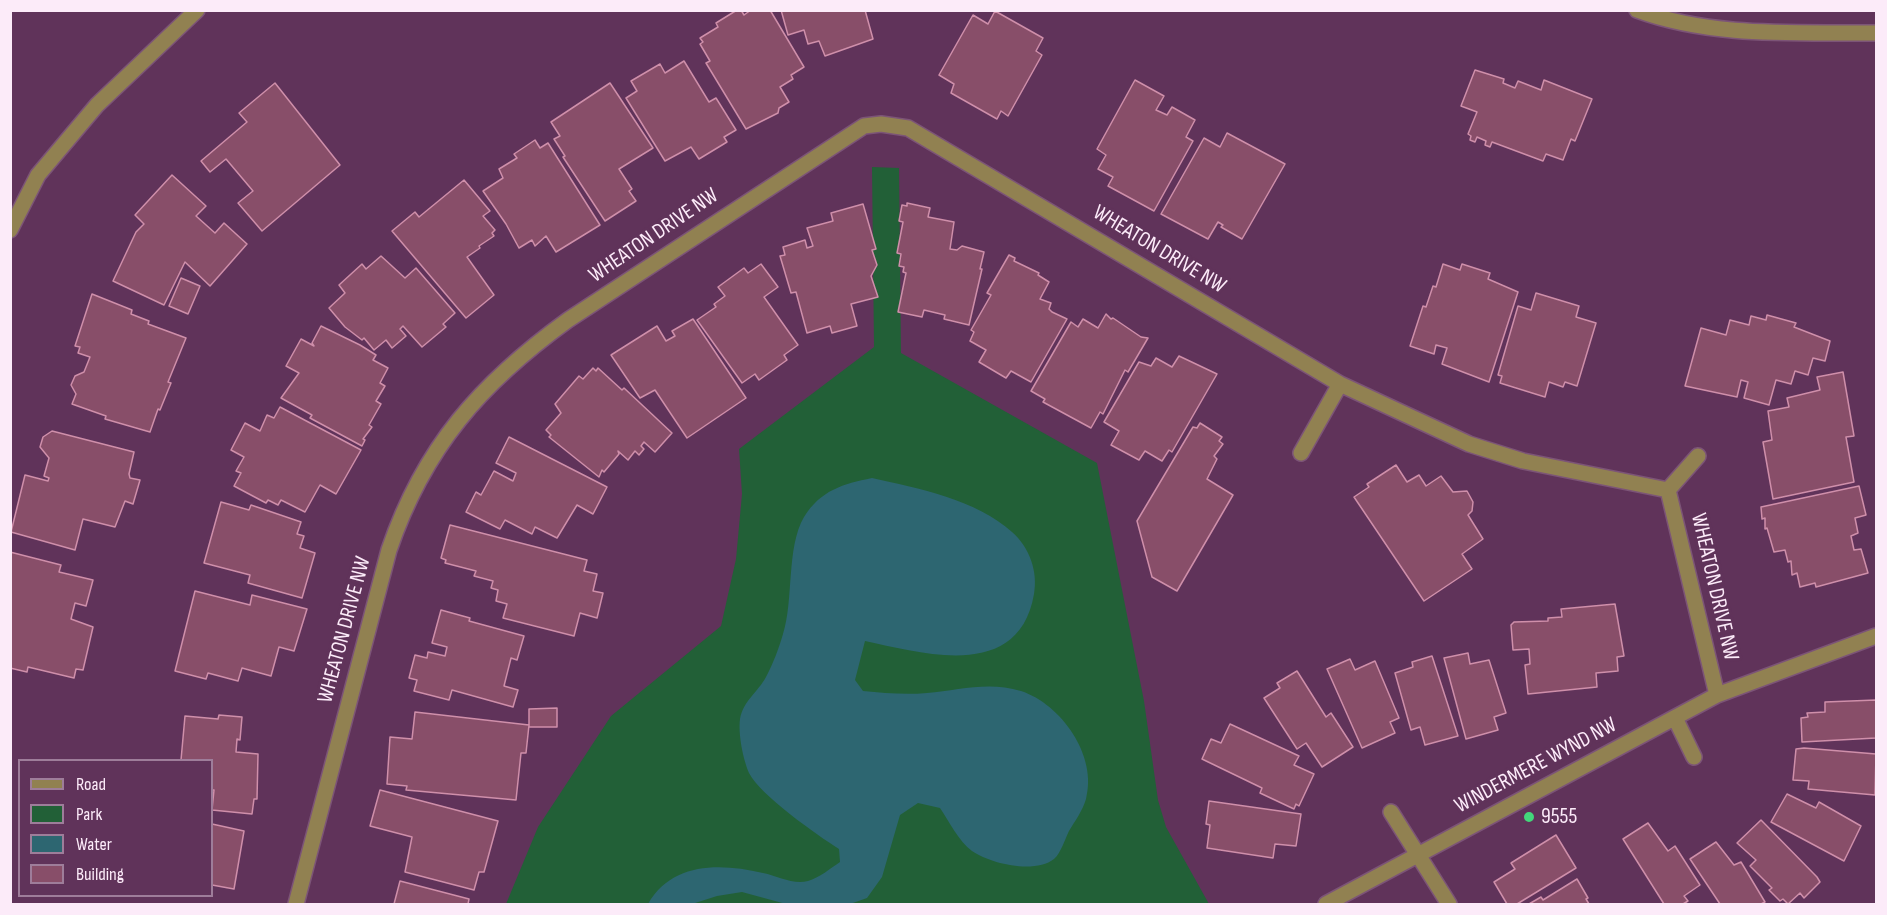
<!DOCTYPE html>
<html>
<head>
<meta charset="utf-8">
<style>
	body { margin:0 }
	#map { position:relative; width:1887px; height:915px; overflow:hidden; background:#60335a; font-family:"Sofia Sans Condensed",sans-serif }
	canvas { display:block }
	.frame { position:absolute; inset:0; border:12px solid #fcebf9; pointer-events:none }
	.legend { position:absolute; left:18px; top:759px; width:195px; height:138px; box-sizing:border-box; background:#60335a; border:2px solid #9e7d9a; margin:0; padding:8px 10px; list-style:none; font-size:18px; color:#fcebf9 }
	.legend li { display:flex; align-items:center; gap:12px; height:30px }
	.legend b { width:30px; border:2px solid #9e7d9a }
</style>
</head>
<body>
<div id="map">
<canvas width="1887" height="915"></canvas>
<div class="frame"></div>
<ul class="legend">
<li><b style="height:8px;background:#918151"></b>Road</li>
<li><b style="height:16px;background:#226037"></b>Park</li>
<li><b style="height:16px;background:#2d6671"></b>Water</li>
<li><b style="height:16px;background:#884e69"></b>Building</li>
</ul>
</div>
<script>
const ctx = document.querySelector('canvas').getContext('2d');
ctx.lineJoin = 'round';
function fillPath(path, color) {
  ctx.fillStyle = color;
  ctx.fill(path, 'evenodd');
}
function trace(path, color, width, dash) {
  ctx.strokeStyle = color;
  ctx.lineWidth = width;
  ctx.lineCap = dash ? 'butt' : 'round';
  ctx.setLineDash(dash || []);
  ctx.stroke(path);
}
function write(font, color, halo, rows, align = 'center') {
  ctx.font = font + ' "Sofia Sans Condensed",sans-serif';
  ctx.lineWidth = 6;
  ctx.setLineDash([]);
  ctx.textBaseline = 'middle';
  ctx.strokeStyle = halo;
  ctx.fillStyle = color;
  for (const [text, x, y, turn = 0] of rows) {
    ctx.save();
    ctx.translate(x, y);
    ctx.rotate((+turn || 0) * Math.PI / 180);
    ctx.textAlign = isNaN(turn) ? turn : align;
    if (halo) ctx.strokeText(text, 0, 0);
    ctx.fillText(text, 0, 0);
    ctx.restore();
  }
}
fillPath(new Path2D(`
	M872,167l27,1 2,185 196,110 47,238 14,99 8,27 43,77h-703l32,-77 73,-111 110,-90 15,-67 6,-65 -3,-45 135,-102z`), '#226037');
fillPath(new Path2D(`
	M872,478c46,10 105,22 140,54 18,16 26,40 22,62 -15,87 -109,60 -169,47l-10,39 8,11c21,2 42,4 64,2 32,-3 62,-12 94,-2 40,13 77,65 65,108 -3,11 -11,22 -17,32 -4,8 -8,22 -15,28 -19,15 -63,5 -82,-8 -13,-9 -23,-30 -32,-43l-22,-5 -18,12 -18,62 -15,21 -17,6h-64l-44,-12 -25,4 -25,8h-44c24,-42 72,-41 115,-31 15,3 30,12 45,8 11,-3 23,-13 32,-19l-1,-13c-22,-14 -79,-54 -90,-76 -6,-14 -11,-39 -9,-54 3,-18 18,-27 26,-42 7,-13 13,-29 17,-43 11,-34 3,-86 21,-117 17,-27 39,-33 68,-39z`), '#2d6671');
const building = new Path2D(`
	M737,10h4l3,5 7,-5h19l34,57 -13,8 2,4 -13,8 9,15 -10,6 -1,5 -32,16 -40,-66 4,-2 -10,-17 3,-2 -3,-4 18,-11 -2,-4z
	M781,10h84l8,29 -48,17 -6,-15 -11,3 -4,-14 -16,5z
	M995,11l48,27 -7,13 6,4 -34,61 -7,-5 -4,8 -46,-26 3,-9 -15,-9 34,-60 15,9z
	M684,61l25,41 7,-4 20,32 -12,7 3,5 -28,17 -8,-12 -26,14 -39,-63 11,-7 -6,-10 29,-17 5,9z
	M1475,70l29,9 -1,4 12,5 3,-7 23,9 3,-10 48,19 -17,42 -4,-2 -8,21 -17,-6 -3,7 -51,-19 -2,5 -5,-2 1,-4 -9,-4 -2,5 -5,-2 1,-4 -3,-2 9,-22 -16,-6z
	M1135,80l29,16 -8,14 11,5 5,-8 23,13 -9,17 7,4 -39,70 -46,-25 5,-9 -15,-8 8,-14 -9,-6z
	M275,83l65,82 -78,66 -24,-28 15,-12 -27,-32 -16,13 -9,-11 46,-39 -8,-9z
	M610,83l43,65 -34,21 13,20 -3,2 7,10 -31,20 -42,-64 2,-1 -11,-17 6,-3 -9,-14z
	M1227,133l58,31 -43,75 -21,-12 2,-2 -5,-3 -10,17 -47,-25 43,-76 16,9z
	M535,140l5,8 8,-5 52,82 -44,27 -10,-16 -11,10 -3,-6 -13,8 -13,-24 -23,-33 20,-13 -4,-9 18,-11 -3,-4z
	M172,175l34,31 -10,10 19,17 9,-10 23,21 -37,42 -25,-24 -21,43 -51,-24 23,-49 8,-8 -9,-9z
	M464,180l26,31 -7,5 12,14 -3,3 2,3 -15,10 1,2 -13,9 27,38 -28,23 -74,-87 23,-19 4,5z
	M907,203l23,5 -2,9 26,5 -4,27 7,1 5,-4 22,6 -4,17h2l-13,56 -25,-6 1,-4 -21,-5 -2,7 -24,-5 8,-39 -3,-1 1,-5 -5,-1 2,-12 -4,-1 6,-31 -4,-1 3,-16 5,1z
	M863,204l13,45 -4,1 5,15 -6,11 7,21 -27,7 6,22 -25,7 -2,-7 -23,7 -11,-41 -5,1 -11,-37 5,-1 -2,-8 22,-7 2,8 6,-2 -6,-18 26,-7 -2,-8z
	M1009,255l6,3 -1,3 25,12 -1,2 11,7 -9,17 11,4 -2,6 3,3 15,7 -36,63 -20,-11 -5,7 -27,-16 7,-12 -16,-9 4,-9 -3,-2 20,-35 -4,-2z
	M381,256l24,22 11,-10 39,45 -12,11 3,3 -24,20 -19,-21 -3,3 6,7 -14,12 -6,-8 -12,10 -10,-12 -2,2 -17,-13 -16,-19 16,-15 -6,-8 23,-21 4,5z
	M761,264l17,23 -14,10 34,48 -14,10 3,5 -28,20 -4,-6 -13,9 -45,-63 19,-13 -2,-3 11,-8 -7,-9 26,-19 4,5z
	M1443,264l17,6 2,-6 28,9 -2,6 30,13 -29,90 -47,-18 5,-16 -11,-3 -2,9 -24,-8 13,-40 3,1 7,-21 3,1z
	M181,278l19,8 -12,28 -19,-8z
	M1536,293l43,13 -3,11 20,6 -19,63 -12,-4 -2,5 -14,-5 -4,15 -45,-14 2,-7 -4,-1 20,-69 13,4z
	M92,294l40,16 -1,4 18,7 -1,3 38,14 -18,44 3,1 -11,27 -2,-1 -8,23 -45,-13 1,-3 -34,-12 4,-10 -5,-9 4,-9 9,-4 6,-15 -12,-4 2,-6 -5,-1z
	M1106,314l5,5 2,-1 28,19 7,1 -20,34 -3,-2 -22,44 -3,-2 -9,16 -48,-26 2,-3 -14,-8 40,-69 7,5 5,-8 15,9z
	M1767,315l29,8 -2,4 36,14 -5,20 -12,-3 -5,17 -13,-4 -4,13 -15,-4 -7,25 -25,-7 4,-16 -7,-2 -4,17 -52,-11 16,-58 25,7 4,-15 19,5 2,-9 15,4z
	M693,319l53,79 -59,40 -32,-48 -15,8 -29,-43 46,-29 9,15 9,-5 -3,-5z
	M321,326l39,19 16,10 -3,5 15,8 -8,15 5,3 -9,15 5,3 -12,21 3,2 -9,12 2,1 -3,6 -52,-28 2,-3 -31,-17 18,-25 -13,-7 15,-27 13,7 -2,-3z
	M1179,356l38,18 -45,78 -3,-2 -7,11 -17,-10 -6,9 -28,-15 8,-14 -15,-9 35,-60 12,4 5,-8 16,9z
	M593,368l3,3 2,-3 24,22 2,-2 48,45 -17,19 -11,-10 -3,4 3,3 -5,6 -4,-4 -7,9 -10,-9 1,3 -15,18 -2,-2 -3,7 -50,-40 2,-2 -5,-5 15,-17 -6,-9 24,-28 4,3z
	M1843,372l11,64 -8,1 8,45 -81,17 -10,-57 9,-2 -4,-29 21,-4 -2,-9 33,-8 -3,-13z
	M280,407l81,43 -25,44 -16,-9 -15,27 -24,-12 -3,5 -10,-5 -2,3 -32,-17 7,-13 -5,-2 8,-14 -13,-7 14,-27 15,8 7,-16 7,3z
	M1200,423l22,14 -3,4 4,3 -9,12 3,3 -10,20 26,16 -56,96 -25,-14 -15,-56 56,-94 4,1z
	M52,431l82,21 -5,22 1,4 10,2 -7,24 -8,-3 -10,26 -32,-8 -8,31 -64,-18 14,-57 23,6 1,-3 -5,-2 5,-18 -9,-11 3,-10z
	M509,437l98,50 -14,27 -16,-9 -20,33 -22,-11 -3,7 -27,-14 -5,9 -34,-17 10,-20 5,3 13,-24 19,10 3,-8 -20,-10z
	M1396,465l11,17 12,-7 7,11 15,-10 12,16 14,-1 6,11 -1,9 -4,4 15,24 -21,15 10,15 -48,32 -70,-104 15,-10 -2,-3z
	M1859,486l7,29 -11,3 3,15 -7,3 3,14 7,-1 7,24 -52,14 -1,-4 -15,4 -3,-14 -5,2 -1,-14 -3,1 -3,-12 -11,2 -7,-24 -2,1v-11l-3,1 -1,-12z
	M221,502l28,8 2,-5 50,17 -4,12 7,2 -4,12 15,5 -13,45 -54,-15 2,-8 -46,-12z
	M450,525l137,35 -3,11 13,3 -4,17 10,2 -6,25 -17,-5 -6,23 -71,-18 4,-14 -11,-3 2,-11 -7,-2 2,-7 -19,-5 2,-5 -31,-8 1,-3 -5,-2z
	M10,552l51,13 -2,7 34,8 -7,26 -11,-3 -4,16 22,8 -10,43 -7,-1 -2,9 -46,-11 -1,5 -17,-4z
	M195,591l55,14 2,-10 55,14 -13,42 -15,-4 -8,29 -29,-8 -4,13 -30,-8 -2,6 -31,-8z
	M1615,604l9,52 -7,1 1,14 -22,2 1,14 -69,7 -3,-29 5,-1 -1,-15 -16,1 -2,-25 3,-3 34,-1v-3l14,-1 -1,-8z
	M441,610l29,8 -1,3 55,15 -7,24 -6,-2 -7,28 14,4 -5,17 -61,-17 -3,10 -35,-9 3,-11 -8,-2 6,-23 12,3 1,-6 17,4 2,-9 -15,-4z
	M1468,653l2,11 19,-4 17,53 -12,4 4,13 -32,9 -22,-81z
	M1432,656l26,80 -33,9 -5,-18 -9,3 -16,-57 18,-6 -1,-5z
	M1350,659l5,11 20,-9 24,57 -9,4 5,11 -33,15 -35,-79z
	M1297,671l29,46 5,-4 22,34 -31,20 -16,-24 -9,6 -33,-51 16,-10 -3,-5z
	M1876,700v38l-74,4 -1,-24 7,-1 -1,-4 18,-1v-10z
	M557,708v19h-28v-18z
	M415,712l114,13 -3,28h-5l-5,47 -110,-10 1,-4 -20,-2 3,-47 22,2z
	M219,715l23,2 -2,23 -3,-1 -1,13 22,2 -1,45h-3l-2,15 -40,-4 2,-20h-2v-30h-44h13l4,-44 33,3z
	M1230,724l69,32 -5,9 20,9 -15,32 -3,-2 -2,5 -34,-16 2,-5 -60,-29 9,-20 10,4z
	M1804,748l72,6 -1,41 -67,-6 1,-8 -16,-1 3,-31z
	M380,790l118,31 -14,51h-5l-5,18 -69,-18 7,-35 -42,-11z
	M1787,794l29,14 3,-6 42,24 -17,35 -73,-39z
	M1209,801l92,13 -5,32 -21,-2 -2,14 -66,-10 3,-23 -4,-1z
	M1761,820l56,57 3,5 -16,16 -4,-5 -12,11 -5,-5 -3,2 -11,-11 3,-2 -22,-22 6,-6 -19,-17z
	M1648,823l20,28 7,-5 25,39 -16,11 4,5 -5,3h-19l-41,-65z
	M212,824l32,7 -10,58 -22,-4z
	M1556,835l20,33 -59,36h-10l-13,-22 21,-13 -4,-6z
	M1716,842l18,23 7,-3 24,40 -4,2h-41l-30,-45z
	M1577,879l11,19 -2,1 3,5h-60l12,-7 2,3z
	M400,881l69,18 -1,5h-74z`);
fillPath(building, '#884e69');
trace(building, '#cf8faa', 1.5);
const minor = new Path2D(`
	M1637,10c76,28 160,22 239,23
	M10,230l28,-55 59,-70 100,-95
	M1301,453l39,-69
	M1668,490l30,-34
	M1675,718l19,39
	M1391,812l58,92
	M296,904l93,-354c35,-103 92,-167 179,-230l296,-194 17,-2 27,4 432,256 129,60 54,17 145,29 49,205
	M1326,904l391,-209 159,-59`);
trace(minor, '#7c5477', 18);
trace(minor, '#918151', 15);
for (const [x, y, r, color] of [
	[1529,817,6,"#43d77b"]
]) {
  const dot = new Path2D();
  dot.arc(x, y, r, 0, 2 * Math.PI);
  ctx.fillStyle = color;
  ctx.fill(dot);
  trace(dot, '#60335a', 2);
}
write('22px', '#fcebf9', '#60335a', [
	["WHEATON DRIVE NW",654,236,-34],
	["WHEATON DRIVE NW",1159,250,31],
	["WHEATON DRIVE NW",1714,587,77],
	["WHEATON DRIVE NW",345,630,-75],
	["WINDERMERE WYND NW",1536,766,-28]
]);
write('22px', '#fcebf9', '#60335a', [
	["9555",1541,817]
], 'left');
</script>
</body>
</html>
